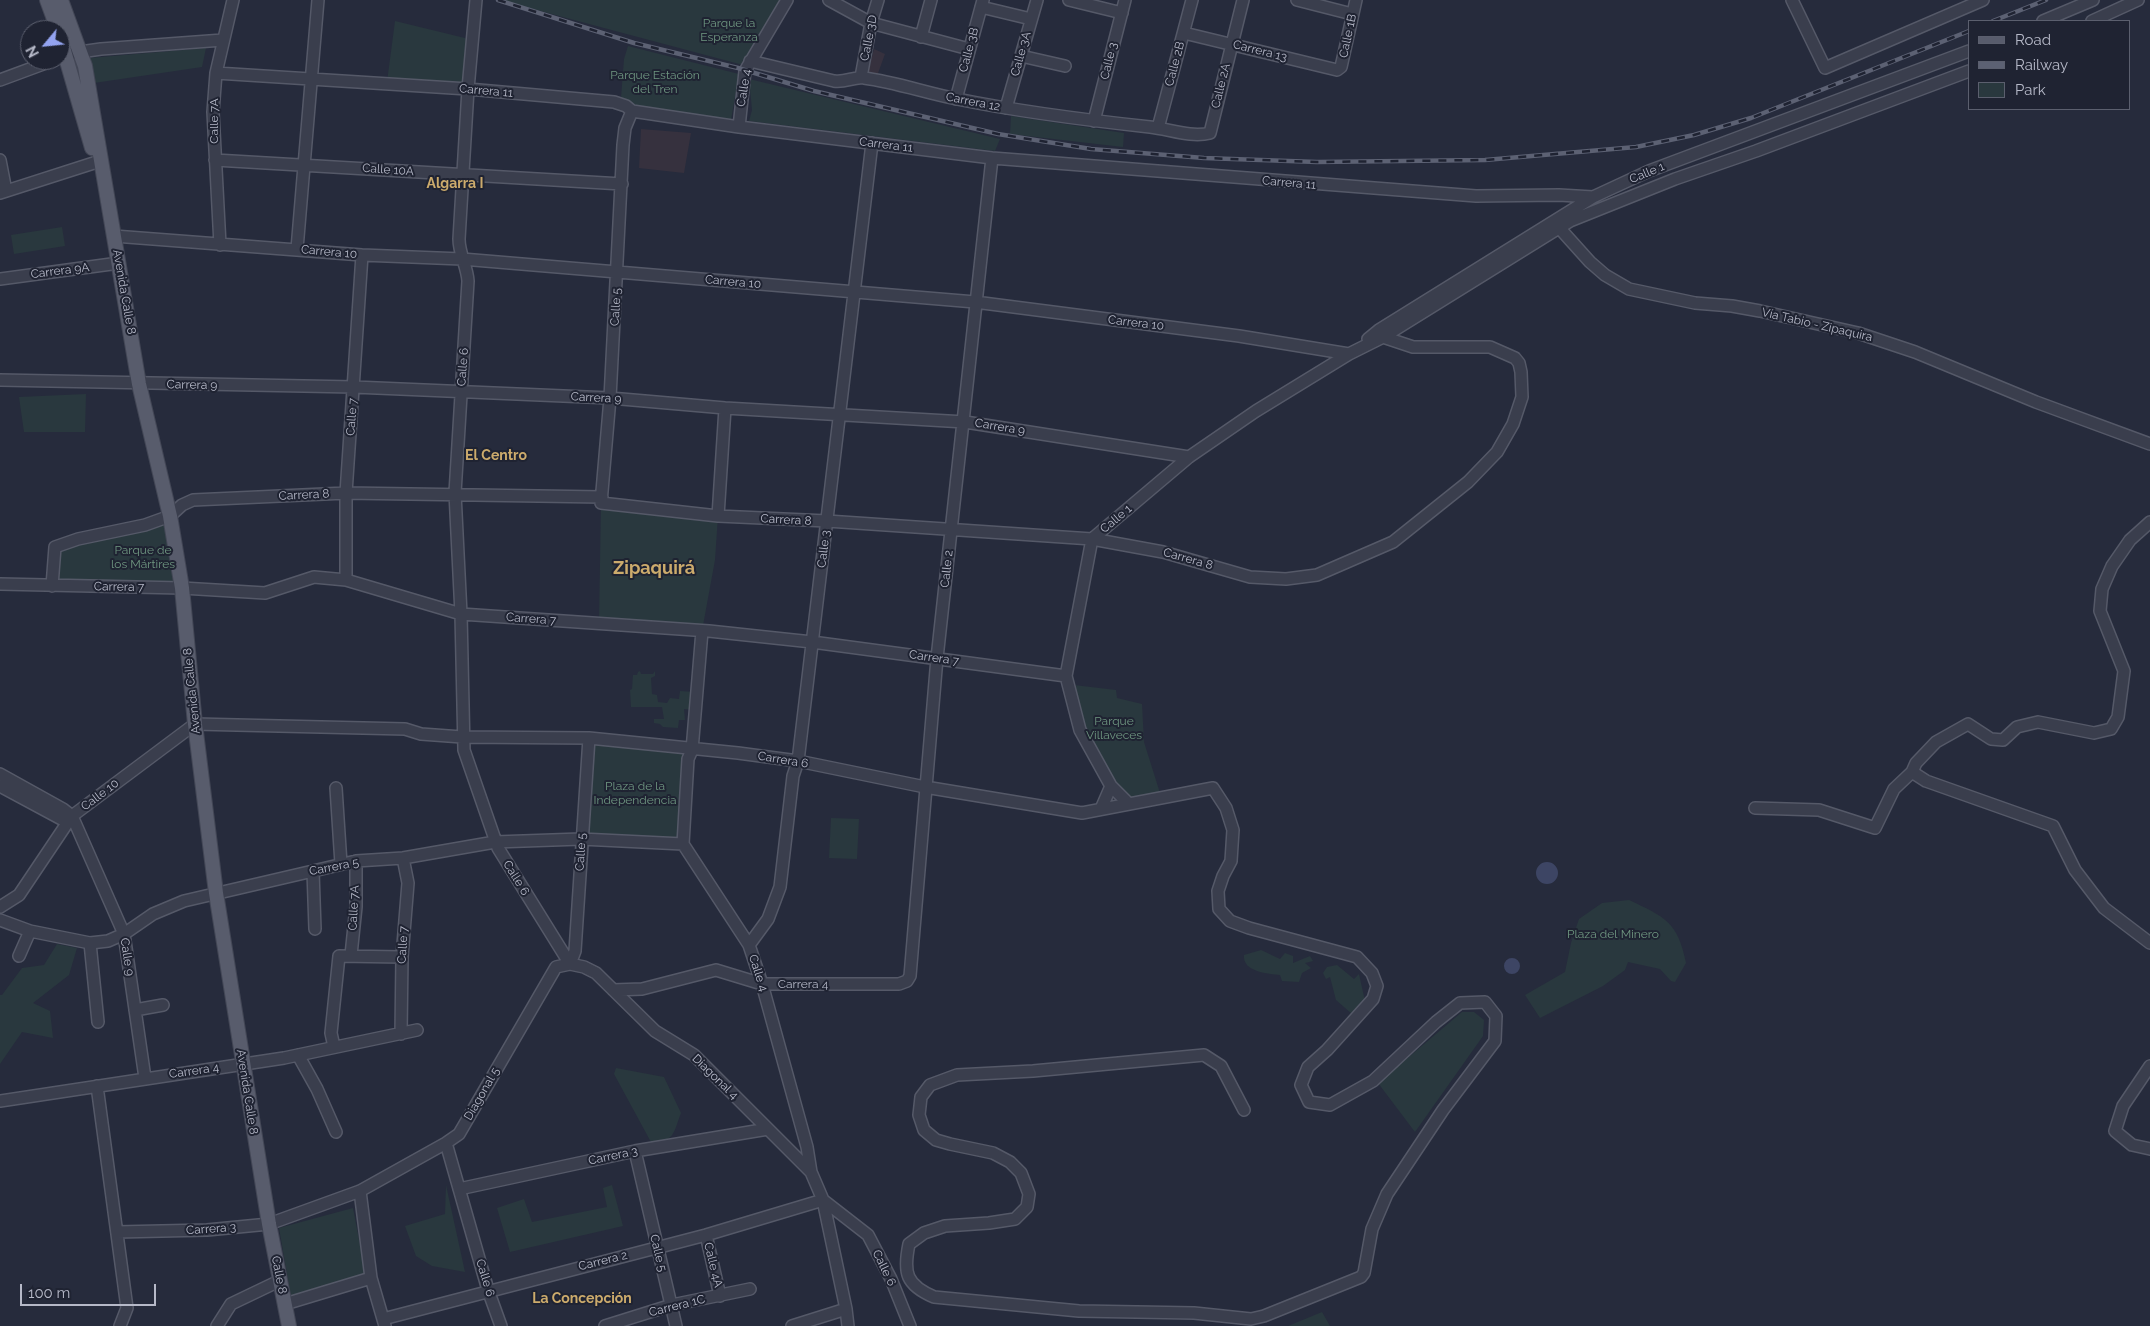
<!DOCTYPE html>
<html>
<head>
<meta charset="utf-8">
<style>
	body { margin:0 }
	#map { position:relative; width:2150px; height:1326px; overflow:hidden; background:#262b3c; font-family:Raleway,sans-serif }
	canvas { display:block }
	.legend { position:absolute; left:1968px; top:20px; width:162px; height:90px; box-sizing:border-box; background:#1f2332; border:1px solid #5b5f6e; margin:0; padding:6px 9px; list-style:none; font-size:15px; color:#b6b9c8 }
	.legend li { display:flex; align-items:center; gap:10px; height:25px }
	.legend b { width:25px; border:1px solid #5b5f6e }
	.north { position:absolute; left:20px; top:20px; width:50px; height:50px; box-sizing:border-box; background:#1f2332; border:1px solid #5b5f6e; border-radius:50%; rotate:242deg; font-size:14px; font-weight:700; line-height:20px; text-align:center; color:#b6b9c8 }
	.north::after { content:''; display:block; margin:auto; width:18px; height:22px; background:#93a3f0; clip-path:polygon(50% 0,100% 100%,50% 72%,0 100%) }
	.scale { position:absolute; left:20px; top:1284px; width:136px; height:22px; box-sizing:border-box; border:2px solid #b6b9c8; border-top:0; padding-left:6px; font-size:15px; line-height:18px; white-space:nowrap; color:#b6b9c8; -webkit-text-stroke:4px #1f2332; paint-order:stroke }
</style>
</head>
<body>
<div id="map">
<canvas width="2150" height="1326"></canvas>
<ul class="legend">
<li><b style="height:6px;background:#585c6c"></b>Road</li>
<li><b style="height:6px;background:#5c6173"></b>Railway</li>
<li><b style="height:14px;background:#29383e"></b>Park</li>
</ul>
<div class="north">N</div>
<div class="scale">100 m</div>
</div>
<script>
const ctx = document.querySelector('canvas').getContext('2d');
ctx.lineJoin = 'round';
function fillPath(path, color) {
  ctx.fillStyle = color;
  ctx.fill(path, 'evenodd');
}
function trace(path, color, width, dash) {
  ctx.strokeStyle = color;
  ctx.lineWidth = width;
  ctx.lineCap = dash ? 'butt' : 'round';
  ctx.setLineDash(dash || []);
  ctx.stroke(path);
}
function write(font, color, halo, rows, align = 'center') {
  ctx.font = font + ' Raleway,sans-serif';
  ctx.lineWidth = 4;
  ctx.setLineDash([]);
  ctx.textBaseline = 'middle';
  ctx.strokeStyle = halo;
  ctx.fillStyle = color;
  for (const [text, x, y, turn = 0] of rows) {
    ctx.save();
    ctx.translate(x, y);
    ctx.rotate((+turn || 0) * Math.PI / 180);
    ctx.textAlign = isNaN(turn) ? turn : align;
    if (halo) ctx.strokeText(text, 0, 0);
    ctx.fillText(text, 0, 0);
    ctx.restore();
  }
}
fillPath(new Path2D(`
	M874,49l11,5 -8,22 -9,-4z
	M641,129l50,4 -7,40 -45,-5z`), '#36313e');
fillPath(new Path2D(`
	M499,0h281l-37,65z
	M395,21l74,18 -3,48 -79,-5z
	M628,46l111,28 -8,46 -94,-12 -16,-10 3,-39z
	M206,48l-4,19 -108,16 -5,-25z
	M749,79l251,60 -5,12 -246,-30 3,-11z
	M1011,116l113,17 -1,14 -113,-13z
	M62,227l3,19 -51,8 -3,-19z
	M86,394l-1,38h-61l-5,-35z
	M601,503l117,13 -3,44 -13,71 -103,-8z
	M168,519l9,70 -120,-4 -1,-36z
	M640,671l1,3h12l2,-3v5l-4,2 1,16 5,1 1,7 9,1 3,-5 9,1 1,-8 15,1 -1,18 -10,-1 1,11h-6l-1,8 -15,-1 -3,-3 -6,-1v-4h10l-2,-12h-31l-1,-17 2,-1 1,-14h4l1,-3z
	M1074,685l42,5 1,8 25,6 2,38 16,51 -30,6 -16,-13 -31,-57z
	M589,744l98,7 -7,92 -97,-8z
	M831,818l28,1 -2,40 -28,-1z
	M1629,900c36,17 49,22 57,63l-11,19 -4,-1 -11,-12 -32,-7 -3,8 -22,16 -63,32 -15,-23 40,-23 6,-29 8,-24 23,-16z
	M57,944l20,4 -8,27 -36,28 17,8 3,27 -31,-6 -22,32v-69h2l20,-27 22,-3z
	M1261,950l19,9 5,-6 8,3v7l17,-7 3,5 -8,2 6,5 -9,5 -3,9 -17,-1 -2,-6c-11,-1 -38,-3 -36,-20z
	M1337,965l17,14 5,-5 6,27 -13,13 -16,-14 -6,-23 -4,2 -3,-6 4,-6z
	M1462,1012h12l10,8 -1,16 -68,96 -37,-49z
	M616,1068l48,9 17,36c-8,21 -6,27 -29,31l-38,-70z
	M446,1185l19,87 -33,-6 -16,-10 -11,-30 40,-12z
	M612,1185l11,41 -113,26 -13,-44 27,-9 8,23 75,-15 -4,-19z
	M353,1208l13,68 -75,21 -12,-69z
	M1322,1312l8,14h-42z`), '#29383e');
fillPath(new Path2D(`
	M1536 873a11 11 0 1 1 22 0a11 11 0 1 1-22 0Z
	M1504 966a8 8 0 1 1 16 0a8 8 0 1 1-16 0Z`), '#3d4564');
const minor = new Path2D(`
	M476,0l-8,89 -9,150c0,15 8,27 9,42l-13,212 6,121 3,136 34,98 72,116 14,3 12,6 59,58 39,24 117,117
	M829,0l42,23 98,26
	M1069,0l53,13
	M1297,0l55,14
	M1792,0l33,68 158,-68
	M981,7l50,12
	M2043,21l50,-21
	M2092,21l46,-21
	M1184,33l153,37 4,-3 15,-67
	M921,37l10,-37
	M73,53l28,-4 122,-9
	M1021,56l44,10
	M750,61l84,20c11,2 21,-5 30,-3 31,4 62,15 93,21 64,13 128,21 193,28 19,2 41,11 60,6l33,-133
	M216,73l252,16 146,13 12,4 6,5 107,16 253,31 484,38 83,-1 34,2
	M861,77l10,-54 7,-23
	M0,80l54,-20
	M956,99l27,-99
	M1006,108l31,-108
	M632,111l-7,17 -2,17 -13,253 -9,105 117,13 109,5 265,18 71,13 87,25 36,2 31,-4 76,-33 75,-60 29,-30 16,-28 9,-27 -1,-25 -2,-9 -4,-5 -25,-11h-77l-30,-10
	M1094,121l31,-121
	M739,127l6,-56 42,-71
	M1158,128l34,-128
	M0,160l6,31
	M215,160l407,24
	M0,193l100,-32
	M1554,222l36,40 15,13 24,14 66,14 37,3 28,5 98,22 57,19 121,50 114,42
	M114,236l248,19 100,4 513,43 264,34 110,18
	M220,245l-7,-133 3,-39 17,-73
	M297,249l21,-249
	M0,279l119,-16
	M1368,339l11,-9 214,-133 56,-26 320,-120
	M0,380l354,7 256,11 115,10 240,14 224,35
	M718,516l7,-108
	M346,580v-87l16,-238
	M0,584l182,4 83,5 49,-16 32,3 115,34 248,17 103,11 254,34
	M52,586l3,-39 23,-8 67,-14 25,-9 12,-11 11,-5 153,-7 256,4
	M702,631l-10,119 -4,9 -5,85 66,101 13,39 45,163 4,25 12,28 23,109 2,17
	M1912,772l14,9 127,45 22,44 29,38 46,35
	M0,774l63,35 9,7 52,118 21,144
	M0,786l67,36
	M336,788l5,76
	M1129,804l-18,-18 -31,-56 -14,-54 26,-137 97,-82 67,-46 93,-57 34,-17 187,-116 105,-42 81,-28 213,-80
	M1755,808l64,2 56,18 19,-39 18,-17 4,-9 20,-21 32,-18 23,15 12,1 14,-13 21,-5 56,11 17,-4 7,-12 6,-46 -24,-60 2,-22 10,-23 18,-26 20,-18
	M1101,809l10,-23
	M313,871l2,58
	M0,907l19,-12 53,-79 123,-92 210,5 16,5 41,3 127,1 149,15 60,8 127,26 157,26 131,-25 13,20 7,22 -2,31 -8,15 -5,15 1,18 11,12 19,7 108,29 15,16 5,13 -4,13 -46,51 -19,17 -7,18 8,17 21,3 43,-24 63,-59 24,-19 25,-1 11,14 -1,25 -52,69 -56,84 -15,35 -8,44 -3,4 -97,39 -13,3 -57,-6 -115,-2 -145,-14c-28,-12 -31,-24 -25,-53l15,-11 21,-7 44,-3 26,-4 12,-12 2,-13 -8,-21 -11,-11 -17,-9 -43,-9 -14,-4 -12,-10 -5,-15 2,-18 9,-12 27,-10 76,-4 171,-16 17,11 23,44
	M0,920l30,11 60,12 18,-2 16,-7 29,-20 31,-13 172,-40 47,-3 92,-16 86,-3 102,5
	M90,943l8,79
	M749,945l19,-26 12,-32 13,-111 5,-15 74,-618
	M351,955l5,-48v-46
	M19,956l11,-25
	M570,964l5,-13 14,-213
	M613,990l29,-1 74,-19 46,14h137l8,-3 3,-5 27,-318 55,-500
	M135,1010l28,-5
	M401,1034l1,-77 6,-74 -5,-25
	M334,1047l-3,-14 8,-77 63,1
	M298,1055l19,34 19,43
	M2150,1066l-27,40 -8,25 17,14 18,4
	M97,1086l30,222 -7,18
	M0,1101l284,-43 133,-28
	M446,1143l42,147 13,36
	M635,1151l41,175
	M459,1189l176,-38 133,-22
	M360,1191l11,87 14,48
	M117,1232l90,-2 62,-6 91,-33 86,-48 13,-9 97,-167 14,-3
	M706,1235l14,61
	M285,1304l86,-26
	M383,1319l323,-84 117,-35 45,35 23,44 19,47
	M217,1326l14,-22 48,-23
	M605,1326l67,-21 78,-16
	M792,1326l54,-17`);
const major = new Path2D(`
	M47,0l11,30
	M61,0l24,66 54,318 31,132 12,72 13,136 21,169 53,331 20,102
	M60,37l32,111`);
trace(minor, '#555968', 14);
trace(major, '#434756', 16);
trace(minor, '#3a3e4d', 11);
trace(major, '#585c6c', 14);
const rail = new Path2D(`
	M498,0l136,43 104,25 76,23 184,43 93,15 113,9 113,4 168,-2 151,-13 58,-12 57,-17 218,-87
	M1993,21l53,-21`);
trace(rail, '#5c6173', 4.5);
trace(rail, '#1f2332', 2.5, [8]);
write('12px', '#6f9781', '#1f2332', [
	["Parque la",729,23],
	["Esperanza",729,37],
	["Parque Estación",655,75],
	["del Tren",655,89],
	["Parque de",143,550],
	["los Mártires",143,564],
	["Parque",1114,721],
	["Villaveces",1114,735],
	["Plaza de la",635,786],
	["Independencia",635,800],
	["Plaza del Minero",1613,934]
]);
write('12px', '#b6b9c8', '#1f2332', [
	["Calle 1B",1348,36,-78],
	["Calle 3D",869,38,-79],
	["Calle 3B",969,50,-75],
	["Carrera 13",1260,51,14],
	["Calle 3A",1021,54,-74],
	["Calle 3",1109,61,-76],
	["Calle 2B",1175,64,-75],
	["Calle 2A",1221,86,-76],
	["Calle 4",744,88,-81],
	["Carrera 11",486,91,5],
	["Carrera 12",973,102,11],
	["Calle 7A",214,121,-90],
	["Carrera 11",886,145,7],
	["Calle 10A",388,170,4],
	["Calle 1",1647,173,-23],
	["Carrera 11",1289,183,5],
	["Carrera 10",329,252,5],
	["Carrera 9A",60,271,-7],
	["Carrera 10",733,282,5],
	["Avenida Calle 8",124,292,80],
	["Calle 5",616,307,-87],
	["Carrera 10",1136,323,7],
	["Vía Tabio - Zipaquira",1817,325,13],
	["Calle 6",463,367,-86],
	["Carrera 9",192,385,1],
	["Carrera 9",596,398,3],
	["Calle 7",352,417,-86],
	["Carrera 9",1000,427,9],
	["Carrera 8",304,495,-3],
	["Calle 1",1116,519,-40],
	["Carrera 8",786,520,3],
	["Calle 3",824,549,-83],
	["Carrera 8",1188,559,16],
	["Calle 2",947,569,-84],
	["Carrera 7",119,587,1],
	["Carrera 7",531,619,4],
	["Carrera 7",934,658,8],
	["Avenida Calle 8",192,691,-96],
	["Carrera 6",783,760,9],
	["Calle 10",100,795,-37],
	["Calle 5",581,852,-87],
	["Carrera 5",334,867,-11],
	["Calle 6",516,878,58],
	["Calle 7A",354,908,-87],
	["Calle 7",403,945,-87],
	["Calle 9",127,957,81],
	["Calle 4",758,973,72],
	["Carrera 4",803,984],
	["Carrera 4",194,1071,-8],
	["Diagonal 4",715,1077,44],
	["Avenida Calle 8",247,1092,81],
	["Diagonal 5",482,1094,-60],
	["Carrera 3",613,1156,-12],
	["Carrera 3",211,1229,-4],
	["Calle 5",658,1253,76],
	["Carrera 2",603,1261,-14],
	["Calle 4A",713,1265,76],
	["Calle 6",884,1268,64],
	["Calle 8",279,1275,79],
	["Calle 6",485,1278,73],
	["Carrera 1C",677,1306,-14]
]);
write('bold 14px', '#ccab6c', '#1f2332', [
	["Algarra I",455,184],
	["El Centro",496,456],
	["La Concepción",582,1299]
]);
write('bold 18px', '#ccab6c', '#1f2332', [
	["Zipaquirá",654,569]
]);
</script>
</body>
</html>
